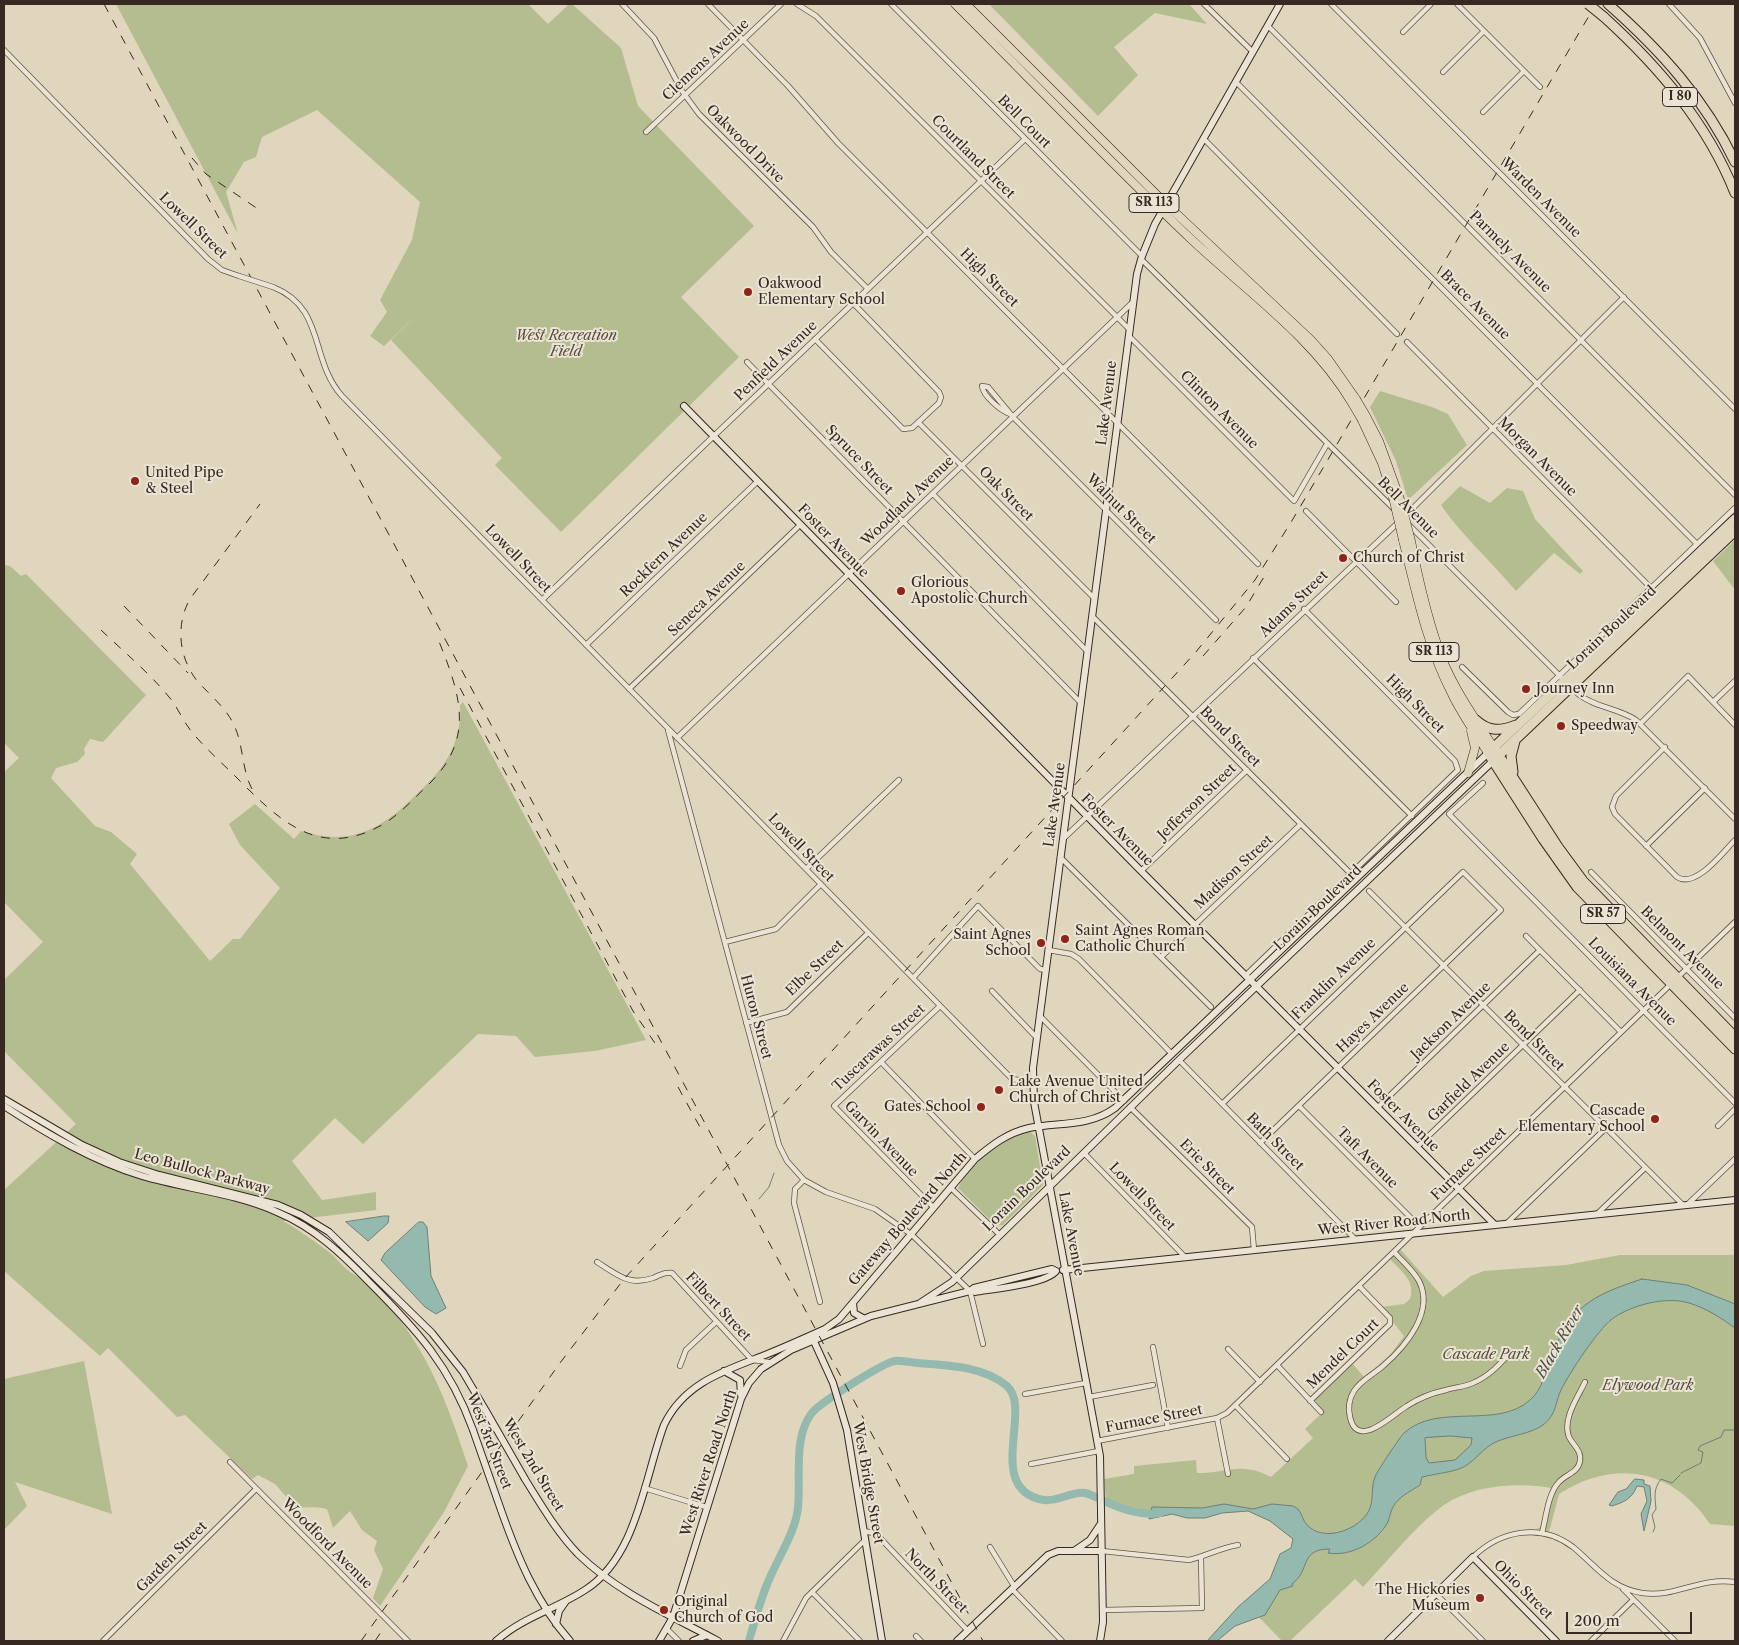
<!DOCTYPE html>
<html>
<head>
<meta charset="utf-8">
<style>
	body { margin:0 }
	#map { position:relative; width:1739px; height:1645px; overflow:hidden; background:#e0d6bd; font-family:"Libre Caslon Text",serif }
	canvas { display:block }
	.frame { position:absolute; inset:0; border:5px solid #372821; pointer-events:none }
	.scale { position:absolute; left:1566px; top:1612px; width:126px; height:22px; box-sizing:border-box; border:2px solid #372821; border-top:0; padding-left:6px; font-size:15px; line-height:18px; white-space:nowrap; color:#372821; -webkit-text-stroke:4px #ebe4d4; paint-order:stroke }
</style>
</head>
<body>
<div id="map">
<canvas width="1739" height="1645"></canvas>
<div class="frame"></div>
<div class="scale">200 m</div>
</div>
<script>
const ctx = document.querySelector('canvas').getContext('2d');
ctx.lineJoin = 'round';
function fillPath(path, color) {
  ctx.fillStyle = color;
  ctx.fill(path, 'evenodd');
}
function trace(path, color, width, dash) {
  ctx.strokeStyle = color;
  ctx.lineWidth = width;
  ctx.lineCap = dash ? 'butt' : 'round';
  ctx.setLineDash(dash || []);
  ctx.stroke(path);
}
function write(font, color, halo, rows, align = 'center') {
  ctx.font = font + ' "Libre Caslon Text",serif';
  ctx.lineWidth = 4;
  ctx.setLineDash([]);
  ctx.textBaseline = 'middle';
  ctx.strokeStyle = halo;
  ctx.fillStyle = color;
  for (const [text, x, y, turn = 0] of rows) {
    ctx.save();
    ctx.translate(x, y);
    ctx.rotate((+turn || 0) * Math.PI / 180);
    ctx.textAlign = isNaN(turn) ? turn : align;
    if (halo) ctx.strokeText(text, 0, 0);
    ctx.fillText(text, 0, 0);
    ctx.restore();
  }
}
fillPath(new Path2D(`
	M116,4h412l20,20 21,-20h3l49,44 17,58 116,120 -73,71 58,60 -178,175 -66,-67 7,-7 -111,-118 31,-30 -38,36 -14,-10 17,-24 -7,-12 32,-60 8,-38 -103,-92 -55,27 -6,20 -12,5 -18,30 12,42z
	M989,4h200l18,20 -52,-11 -41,34 24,28 -40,41z
	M1380,391l52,16 16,7 19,31 -59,55 -12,-39 -26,-54z
	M1460,486l30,17 17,-15 16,3 12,28 48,52 -3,3 -26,-21 -38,38c-25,-30 -53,-54 -75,-86z
	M1735,540v50l-22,-29z
	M4,565l6,1 11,10 5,-2 120,121 -43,47 -13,-3 -6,10 1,5 -8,8 -21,6 -5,10 44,48 16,6 26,22 -7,10 80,97 23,-22h7l40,-51 -40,-43 -11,-21 26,-20 39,35 7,-8c50,16 81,-2 116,-37 27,-25 45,-50 43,-89l3,-3 183,338 -51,11 -60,6 -19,-21 -38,-2 -115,110 -28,-26 -43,43 30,39 54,-8v18l-93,11c16,9 31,20 46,31 11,9 17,20 30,25 13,14 28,27 40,42 34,44 52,95 69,147l-24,46 -64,94 -7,-8 10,-29 -9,-19 3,-9 -15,-11 -12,-19 -17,17 -6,-19c-14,-4 -19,0 -32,-2l-20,-23 -17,-9 -6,4 -67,-64 -8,2 -69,-69 -8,8 -96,-85v-81l72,-66 -72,-73v-71l39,-38 -39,-40v-130l15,-14 -15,-15z
	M1029,1131l6,5 8,49 -40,40 -7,1 -38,-38c13,-26 43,-49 71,-57z
	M1400,1249l43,48 28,-21 13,-5 82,-6 54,-10h115v271l-25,-2c-36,-55 -96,-66 -151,-30l-10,38 -13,-3 5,-2 10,-39c-33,-6 -78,-3 -107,17 -28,20 -57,57 -81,82l-8,-8 -65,62h-8l-32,-33 58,-67 -35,-28 -49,-4 -77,6 -22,-5 -19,-8 -2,-23 30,-5v-8l62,-6 1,13c31,0 43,-12 74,4l42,-39 -8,-9 18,-17 -8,-12 37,-37 12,14 27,-23 13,-18 -23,-29 23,-3 6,-5c6,-18 -9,-28 -20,-40z
	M84,1361l28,153 -97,-32 12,24 -23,24v-151z`), '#b3bd90');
const water = new Path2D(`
	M384,1216h5l-1,7 -20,18 -22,-19z
	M419,1222h4l4,5 4,49 15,32 -10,6 -11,-7 -44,-47 4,-7z
	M1642,1279l45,6 48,19v24c-14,-10 -29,-20 -46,-25 -23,-7 -58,2 -77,16 -15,12 -42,53 -51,71 -4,8 -5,20 -11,28 -12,17 -41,16 -58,26 -12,7 -19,20 -33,25 -12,4 -25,5 -37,8l-2,8c-9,6 -22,12 -27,22 -3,5 -3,10 -5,15 -11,20 -37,35 -60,31l2,-4c-31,0 -19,21 -38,35l1,2 -13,4 -15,25 -30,11 -18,15h-10l31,-34 32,-28 10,-25 11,-6 2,-9 -23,-18 -22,-10 -26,2 -17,5h-18l-15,-4 -23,5 3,-12 50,1 22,-4 29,5 19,-5 21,2 5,3c4,5 5,12 9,16 16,17 48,6 60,-11 8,-12 3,-25 8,-37 2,-6 25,-40 29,-44 34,-31 93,-3 126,-33 12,-10 15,-27 20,-40 20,-53 40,-64 92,-81zM1451,1436l21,2 -1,7 -16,15 -26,3 -3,-6 -1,-19z
	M1635,1479l9,1v4l6,2 1,15 -7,30 -3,-17 6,-13 -3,-14 -7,-1c-5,13 -13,16 -25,20l-3,-1 9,-13 8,-3z`);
fillPath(water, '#94b9af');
trace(water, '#6f7f76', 1);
trace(new Path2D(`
	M759,1199l10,-12 5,-14
	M1681,1473l20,-10 2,-11 -5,-2 2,-4 21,-9 3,-7h11
	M1653,1532l2,-5 -3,-12 4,-6c-1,-11 -3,-20 5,-30l11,4 8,-8`), '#6f7f76', 1);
trace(new Path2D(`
	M749,1641c5,-18 10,-36 17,-54 9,-25 30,-54 32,-80 3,-29 -5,-68 13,-93 8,-11 69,-49 83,-53 6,-1 16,1 23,2 29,2 66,3 90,23 26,23 -23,104 37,114 13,2 28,-9 41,-7 5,1 12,5 17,7 20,9 37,16 58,13`), '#94b9af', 8);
const street = new Path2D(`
	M622,4l32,34 28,53 17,23 114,113 18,25 37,37
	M708,4l81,83 49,56 420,421
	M797,4l19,12 314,314
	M891,4l251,252
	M1204,4l49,48
	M1331,4l404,405
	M1457,4l83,83
	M1669,4l31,34 35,65
	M1268,26l467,469
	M1403,32l28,-28
	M4,50l204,209 14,11 17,6
	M1443,72l41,-41
	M1236,82l461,462
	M1483,112l41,-41
	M646,132l135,-128
	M1204,139l193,195
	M1141,259l253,250
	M273,287c53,21 36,72 69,109l670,683 20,3
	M1129,336l165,165 33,-57
	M815,339l88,90 9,-1 27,-25 2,-6 -2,-5 -86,-89
	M1407,342l244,246
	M747,362l334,341
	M1010,414c-9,-3 -27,-18 -28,-28l6,1 25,30 203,203
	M918,422l176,176
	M933,494l153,156
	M1306,511l90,91
	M1408,524l170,170c18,14 40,14 58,26l99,99
	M542,600l483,-461
	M1092,616l259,258
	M586,645l172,-164
	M1253,658l159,158
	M1462,667l46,45 5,3 6,-1 216,-206
	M629,689l171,-164
	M1713,702l22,-21
	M1641,723l47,-47 47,49
	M668,730l111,415 8,16 17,19 -9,9 -1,14 26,99
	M677,738l456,-436
	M1665,747l-49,49 -4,11 3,7 62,63c19,12 46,-25 58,-37
	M1483,783l-34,31 286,289
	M1064,838l339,-320 221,-221
	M1646,846l59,-58
	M1060,857l151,150
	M806,869l93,-89
	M1141,871l106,-101
	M1591,872l144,146
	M1369,891l314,314
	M1526,936l95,96
	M725,942l51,-13 45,-45
	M1048,950l23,4 8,5 93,95
	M1161,957l140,-133
	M1245,976l213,-206 -3,-9 -151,-152
	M913,978l65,-72 62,63 6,1
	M1677,978l58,-56
	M992,991l44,46
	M1039,1015l85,86
	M746,1023l41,-11 81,-79
	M1179,1060l176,179
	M881,1062l94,97
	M1222,1104l241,-232 38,38 -241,233
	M1299,1106l121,121
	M1130,1107l122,120 2,23
	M1377,1108l163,-158
	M1718,1126l17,-17
	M1417,1147l163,-157
	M1084,1153l101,104
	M804,1180l22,12 49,17 37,26 58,56 13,53
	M951,1188l49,47
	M1688,1204l47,-45
	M934,1208l-100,-102 106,-100
	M1597,1214l48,-46
	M1507,1223l99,-95
	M1394,1252c8,9 19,18 25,29 16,31 -14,66 -36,85 -9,8 -22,14 -29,25 -5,8 -6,17 -4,26 7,34 43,-3 57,-11 12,-8 25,-13 39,-16 9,-3 20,-3 29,-8 14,-6 25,-18 35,-29
	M597,1262c21,13 31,24 56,16 8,-3 10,-6 19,-5l80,87 17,2
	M1153,1347l15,81
	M1228,1349l32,33
	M1277,1365l44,47
	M680,1366l6,-16 30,-28
	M1025,1394l61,-11
	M1089,1397l64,-12
	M1310,1401l80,-77v-6l-31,-32
	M1235,1405l52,54
	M1217,1418l11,56
	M1097,1441l120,-23 10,-5 444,-429
	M230,1462l178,179
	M1031,1464l68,-13
	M644,1488l62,19
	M864,1531l9,2 8,6 87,92
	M1542,1533c4,-15 6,-40 17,-51 7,-8 19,-9 21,-21 2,-10 -7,-16 -11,-24 -7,-18 9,-40 16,-55
	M990,1547l24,39
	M1102,1551l87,9c17,-4 31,-12 49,-15
	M1473,1557c27,-26 67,-35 100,-10 23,19 37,41 69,46 34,5 56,-16 93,-11
	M1012,1589l50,52
	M1623,1589l52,52
	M812,1592l48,49
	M1436,1594l47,47
	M1103,1610l99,-2 -1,-50
	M667,1629l12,12
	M916,1636l5,5
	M103,1641l153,-152
	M783,1641l23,-43 59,-58
	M1591,1641l42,-41`);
const secondary = new Path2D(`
	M684,406l457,465 354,354
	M4,1099l78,46 37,17 40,13 119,30 23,10 28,17 103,101 31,39 23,39
	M4,1106c43,28 89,55 138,70 44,13 93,17 135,36 38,16 65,42 93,71 47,47 80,83 103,147
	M1063,1270l672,-70
	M853,1303l1,10 9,5
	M920,1303l32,-21 227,-222 314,-299
	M812,1337l21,46 14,47 35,211
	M724,1371l16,9 1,15
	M525,1479c16,26 32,53 53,75 40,39 92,61 140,87
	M501,1510c17,48 35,92 69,131
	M1074,1551l16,-11 10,-15
	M556,1624l3,-13 7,-10
	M496,1641c27,-24 60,-32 89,-51 52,-33 59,-111 79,-165 20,-42 60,-54 101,-70 20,-8 40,-17 60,-26l14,-10 136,-160c17,-14 32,-26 54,-31 30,-6 60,-1 86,-20l373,-355
	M659,1641l14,-24 68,-218 8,-16 12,-14 30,-19 80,-34 99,-25 4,-3 78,-19 4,2c-10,13 -64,18 -81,21l-2,-2
	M693,1641l14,-6
	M957,1641l91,-86 10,-4h44
	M1100,1641l3,-19 -3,-166 -66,-354 -1,-34 104,-794 5,-18 13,-32 125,-220
	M1388,1641l85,-84 83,84`);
const primary = new Path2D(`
	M955,4c78,78 155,158 236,235 55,52 122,98 161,164
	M966,4l200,200 145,136 17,19 28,40
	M1366,416l13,25 22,61
	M1362,420l20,43 11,34
	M1403,540c13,52 24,106 49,154 10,21 24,40 36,59
	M1411,541c8,41 17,81 32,120 13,31 33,59 51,87
	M1468,773l7,-25 -4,-17`);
const highway = new Path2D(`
	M1608,4c52,46 97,95 127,158
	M1604,17c55,50 103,106 131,176
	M1735,519l-247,234 55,86 34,48 158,162
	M1476,720c13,12 25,11 40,5
	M1494,748l64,99 25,34 152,156
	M1495,759l240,-228
	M1513,772l-2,-16 4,-15`);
trace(street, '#615448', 6);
trace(secondary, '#372821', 8);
trace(primary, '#372821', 9);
trace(highway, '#372821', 11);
trace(street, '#ebe4d4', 4.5);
trace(secondary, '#ebe4d4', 6);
trace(primary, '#e0d6bd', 8);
trace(highway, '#e0d6bd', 9);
trace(new Path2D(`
	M104,4l879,1637
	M192,158l14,16 52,35
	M124,606l64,67
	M101,630c23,22 53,47 72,72 6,9 11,20 18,29 13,16 30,31 45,46 41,41 81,83 144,49 19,-10 35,-29 51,-44 45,-46 28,-91 7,-143
	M1203,656l43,-49 22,-37
	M460,688l173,323 26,38
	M252,789c-11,-21 -8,-45 -19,-66 -8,-16 -23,-28 -35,-41 -19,-23 -23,-57 -8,-83l70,-95
	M678,1087l23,42
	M361,1641l199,-278 64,-84 571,-626 60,-73 38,-61 303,-515
	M375,1641l6,-9`), '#372821', 1, [9, 9]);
const streetBridge = new Path2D(`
	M239,276l34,11`);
const secondaryBridge = new Path2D(`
	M486,1411l39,68
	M473,1430l28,80`);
const primaryBridge = new Path2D(`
	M1356,399l10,17
	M1352,403l10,17
	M1393,497l10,43
	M1401,502l10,39`);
const highwayBridge = new Path2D(`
	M1588,4l16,13`);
trace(streetBridge, '#615448', 6, []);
trace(secondaryBridge, '#372821', 8, []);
trace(primaryBridge, '#372821', 9, []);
trace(highwayBridge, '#372821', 11, []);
trace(streetBridge, '#ebe4d4', 4.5);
trace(secondaryBridge, '#ebe4d4', 6);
trace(primaryBridge, '#e0d6bd', 8);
trace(highwayBridge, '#e0d6bd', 9);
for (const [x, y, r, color] of [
	[748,292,5,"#8f2418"],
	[135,481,5,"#8f2418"],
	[1343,558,5,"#8f2418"],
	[901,591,5,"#8f2418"],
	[1526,689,5,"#8f2418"],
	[1561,726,5,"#8f2418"],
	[1065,939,5,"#8f2418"],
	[1041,943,5,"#8f2418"],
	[999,1090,5,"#8f2418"],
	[981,1107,5,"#8f2418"],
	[1655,1119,5,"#8f2418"],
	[1480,1598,5,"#8f2418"],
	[664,1610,5,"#8f2418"]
]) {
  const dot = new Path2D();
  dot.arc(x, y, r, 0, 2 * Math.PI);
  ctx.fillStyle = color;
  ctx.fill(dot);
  trace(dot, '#ebe4d4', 2);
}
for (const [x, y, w] of [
	[1680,97,35],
	[1154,203,50],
	[1434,652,50],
	[1603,914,45]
]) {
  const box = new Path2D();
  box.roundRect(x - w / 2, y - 9.5, w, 19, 4);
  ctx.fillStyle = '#ebe4d4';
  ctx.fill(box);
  trace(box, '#372821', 1);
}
write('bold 12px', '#372821', null, [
	["I 80",1680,97],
	["SR 113",1154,203],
	["SR 113",1434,652],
	["SR 57",1603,914]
]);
write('14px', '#372821', '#ebe4d4', [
	["Clemens Avenue",706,60,-43],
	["Bell Court",1024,122,45],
	["Oakwood Drive",745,144,45],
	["Courtland Street",973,157,45],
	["Warden Avenue",1541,198,45],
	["Lowell Street",193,226,44],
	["Parmely Avenue",1510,252,45],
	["High Street",989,278,45],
	["Brace Avenue",1475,305,45],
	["Penfield Avenue",776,361,-44],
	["Lake Avenue",1107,403,-83],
	["Clinton Avenue",1219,410,45],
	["Morgan Avenue",1537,457,45],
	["Spruce Street",859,460,46],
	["Oak Street",1006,494,45],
	["Woodland Avenue",908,501,-44],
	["Bell Avenue",1408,508,45],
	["Walnut Street",1121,509,45],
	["Foster Avenue",833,541,46],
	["Rockfern Avenue",664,555,-44],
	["Lowell Street",518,559,46],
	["Seneca Avenue",707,599,-44],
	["Adams Street",1294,604,-44],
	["Lorain Boulevard",1612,628,-43],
	["High Street",1415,704,45],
	["Bond Street",1230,737,45],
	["Jefferson Street",1197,802,-44],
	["Lake Avenue",1055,805,-82],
	["Foster Avenue",1117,830,45],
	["Lowell Street",801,848,46],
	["Madison Street",1234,872,-43],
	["Lorain Boulevard",1318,908,-44],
	["Belmont Avenue",1682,948,45],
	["Elbe Street",815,968,-44],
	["Franklin Avenue",1334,979,-44],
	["Louisiana Avenue",1632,982,45],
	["Huron Street",756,1017,75],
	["Hayes Avenue",1373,1018,-44],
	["Jackson Avenue",1451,1021,-44],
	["Bond Street",1534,1041,45],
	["Tuscarawas Street",879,1048,-43],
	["Garfield Avenue",1469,1082,-44],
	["Foster Avenue",1403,1116,45],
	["Garvin Avenue",881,1139,46],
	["Bath Street",1275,1142,45],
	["Taft Avenue",1367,1158,45],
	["Furnace Street",1469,1164,-44],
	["Erie Street",1207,1167,45],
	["Leo Bullock Parkway",202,1172,15],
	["Lorain Boulevard",1027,1189,-44],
	["Lowell Street",1142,1197,46],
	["Gateway Boulevard North",908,1219,-49],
	["West River Road North",1394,1223,-6],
	["Lake Avenue",1071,1234,79],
	["Filbert Street",718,1307,47],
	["Mendel Court",1343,1354,-44],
	["Furnace Street",1154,1419,-11],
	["West 3rd Street",489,1441,69],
	["West River Road North",709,1463,-72],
	["West 2nd Street",533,1465,59],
	["West Bridge Street",868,1483,80],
	["Woodford Avenue",327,1544,45],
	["Garden Street",172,1557,-45],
	["North Street",936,1581,46],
	["Ohio Street",1523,1590,45]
]);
write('14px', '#372821', '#ebe4d4', [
	["Oakwood",758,284],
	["Elementary School",758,300],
	["United Pipe",145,473],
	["& Steel",145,489],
	["Church of Christ",1353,558],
	["Glorious",911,583],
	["Apostolic Church",911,599],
	["Journey Inn",1536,689],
	["Speedway",1571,726],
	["Saint Agnes Roman",1075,931],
	["Catholic Church",1075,947],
	["Saint Agnes",1031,935,"right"],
	["School",1031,951,"right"],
	["Lake Avenue United",1009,1082],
	["Church of Christ",1009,1098],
	["Gates School",971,1107,"right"],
	["Cascade",1645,1111,"right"],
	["Elementary School",1645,1127,"right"],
	["The Hickories",1470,1590,"right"],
	["Museum",1470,1606,"right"],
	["Original",674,1602],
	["Church of God",674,1618]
], 'left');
write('italic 14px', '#564d3d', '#ebe4d4', [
	["West Recreation",566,336],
	["Field",566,352],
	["Cascade Park",1486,1355],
	["Elywood Park",1648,1386]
]);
write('italic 15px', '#4e4c44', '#ebe4d4', [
	["Black River",1560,1342,-60]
]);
</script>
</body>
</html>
